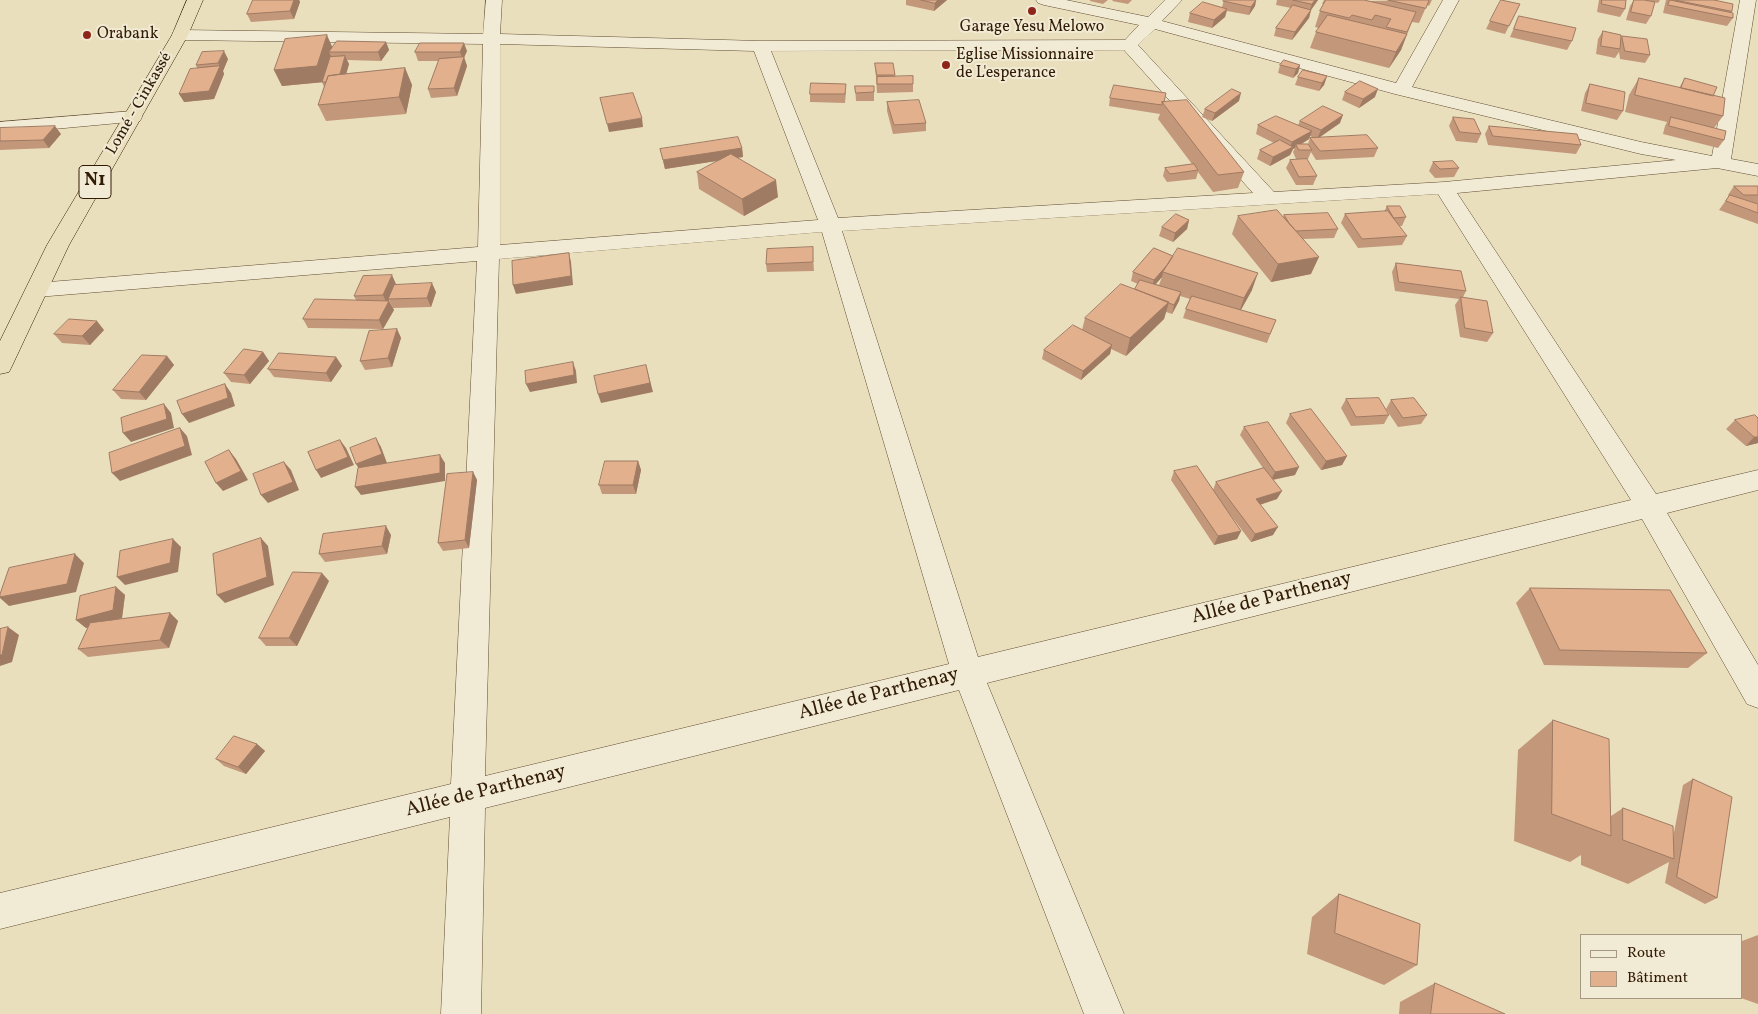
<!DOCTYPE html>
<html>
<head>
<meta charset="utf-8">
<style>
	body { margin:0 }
	#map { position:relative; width:1758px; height:1014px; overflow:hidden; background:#eadfbd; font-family:Vollkorn,serif }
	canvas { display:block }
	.legend { position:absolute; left:1580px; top:934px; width:162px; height:65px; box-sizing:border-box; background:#f1ead4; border:1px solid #a59781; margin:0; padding:6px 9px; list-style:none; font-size:15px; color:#321b04 }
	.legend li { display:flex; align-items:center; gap:10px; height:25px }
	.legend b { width:25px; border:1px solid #a59781 }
</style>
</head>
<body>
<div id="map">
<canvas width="1758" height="1014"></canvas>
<ul class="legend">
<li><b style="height:6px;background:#f1ead4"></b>Route</li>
<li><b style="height:14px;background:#e3b08e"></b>Bâtiment</li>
</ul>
</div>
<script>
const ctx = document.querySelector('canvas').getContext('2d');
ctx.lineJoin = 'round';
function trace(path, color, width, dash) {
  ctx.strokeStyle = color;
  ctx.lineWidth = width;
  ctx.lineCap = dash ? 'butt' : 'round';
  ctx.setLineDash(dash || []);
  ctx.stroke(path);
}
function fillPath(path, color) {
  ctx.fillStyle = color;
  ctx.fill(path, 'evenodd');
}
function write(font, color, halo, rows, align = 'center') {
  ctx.font = font + ' Vollkorn,serif';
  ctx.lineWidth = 4;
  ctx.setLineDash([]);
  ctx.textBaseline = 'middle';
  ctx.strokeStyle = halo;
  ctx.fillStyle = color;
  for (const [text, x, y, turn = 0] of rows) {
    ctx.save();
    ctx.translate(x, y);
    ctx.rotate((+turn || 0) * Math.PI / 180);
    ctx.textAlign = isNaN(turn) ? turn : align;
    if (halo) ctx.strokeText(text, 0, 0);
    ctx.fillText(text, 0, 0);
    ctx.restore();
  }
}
const minor = new Path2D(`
	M486,0h16l-2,34 261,7 364,-1 14,-15 -95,-20 -6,-2 -2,-3h30l82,17 17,-17h17l-20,21 234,62 47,-83h16l-47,87 229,55 71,14 28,-156h16l-25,159 27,5v12l-41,-8 -260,25 199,301 102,-24v20l-91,23 91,152v43l-11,-4 -105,-185 -655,164 137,331h-40l-125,-324 -474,118 -4,206h-40l9,-197 -450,112v-36l451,-109 26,-523 -440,36 -8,-2 -3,-5 3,-5 8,-2 441,-36 5,-203 -303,-4 -6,-1 -2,-4 2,-4 6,-1 303,4zM1155,29l240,65 246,60 35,6 -232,22 -170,10 -136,-147zM500,44l254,7 64,169 -318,25zM1124,50l129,143 -415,25 -67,-167zM1438,194l193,306 -653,157 -136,-426zM822,232l127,432 -464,112 14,-517z
	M133,111l7,2 2,4 -2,4 -140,13v-12z`);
const highway = new Path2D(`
	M187,0h16l-15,35 -119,210 -57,121 -3,6 -9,2v-33l47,-96 125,-210z`);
trace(minor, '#604c32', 1);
trace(highway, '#321b04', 1);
fillPath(minor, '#f1ead4');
fillPath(highway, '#eadfbd');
fillPath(new Path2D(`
	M253,0h46l1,2 -6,17 -43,3 -4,-8z
	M906,0h41l-13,11 -28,-6z
	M1090,0h18l-5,4 -13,-3z
	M1113,0h19l-4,4 -16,-3z
	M1224,0h32l-1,6 -6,9 -22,-4 -2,6 -13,11 -24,-6 2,-9 32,-6z
	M1277,0h41l-7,10 -2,8 -17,22 -18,-4 2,-8 15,-20 -15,-3z
	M1324,0l42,1 66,-1 -3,6 -2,-1 -8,18 -7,-1 -11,28 -12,18 -79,-20 6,-16 3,-4 -4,-1 5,-16 4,-7h-2z
	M1599,0h27l-1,9 -5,8 -23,-5z
	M1634,0h10l7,16 -5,8 -20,-4 4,-14z
	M1644,0h16l-2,3z
	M1666,0h49l17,11 -1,2 2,5 -6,8 -64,-13z
	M1520,4l-15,30 -19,-5 4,-8z
	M1519,16l53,25 -5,9 -57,-13z
	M1603,31l18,8 1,-3 28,19 -5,8 -25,-4 -1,-7 -4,6 -19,-4 2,-15z
	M386,42l3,8 -8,11 -34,-1 2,4 -3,10 59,-6 7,17 -6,29 -80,7 -8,-16 6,-18 -2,-5 -40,4 -8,-16 58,-22z
	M467,51l-3,6 3,9 -10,30 -26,2 -3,-9 11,-28h-21l-3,-9z
	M228,59l-5,12 1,3 -10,25 -30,3 13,-34 -1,-3z
	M875,63h18l2,13 18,8v8l-36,1z
	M1280,65h20l-2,8 -5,5 -15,-5z
	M1327,76l-3,9 -5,6 -24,-6 3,-8z
	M1639,78l40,10 6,-10 28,18 10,20 -9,12 10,12 -6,8 -55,-14 2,-8 2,-4 -42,-10 4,-17z
	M1590,84l33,27 -6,9 -36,-9 4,-18z
	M855,86h19v15h-18z
	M846,92l-1,11 -35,-1v-8z
	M1345,92l30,5 -16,11 -17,-8z
	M1110,98l54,4 80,70 -6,16 -25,4 -15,-20 -2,7 -29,3 -4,-6 2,-8 27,-4 -34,-45 2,-5 -51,-8z
	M1239,101l-27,20 -10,-4 3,-8z
	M887,102l39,21v8l-33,3 -6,-23z
	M1453,117l28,17 -4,9 -21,-2 -7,-15z
	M1300,121l40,2 -20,14 58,11 -4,9 -58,3 -5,-8 -3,7h-12l-3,-7 2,-4 -2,1 -3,6 -20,11 -13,-7 3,-9 14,-7 -18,-9 2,-9h40zM1310,136l4,2h-4l-2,6h-6l7,-5z
	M1489,126l92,19 -5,9 -88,-9 -3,-11z
	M0,128l61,6 -12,14 -49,2z
	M742,148l1,9 -7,1 42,39 -34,19 -45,-27 -2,-17 24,-12 -56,9 -5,-20z
	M1290,160l27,16 -4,9h-17l-10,-17z
	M1433,162l26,6 -5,9 -19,1 -6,-7z
	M1734,186h24v17h-2l2,1v20l-39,-14 10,-14 -1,-1z
	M1387,206l19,11 -4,9h-3l8,10 -5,9 -44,3 -17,-25 4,-9 39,-2z
	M1284,215l54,14 -4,9 -31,1 8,35 -40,8 -39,-48 6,-18 45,1z
	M1189,220l-2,9 -14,13 -14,-6 3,-9z
	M1154,248l98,42 -11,20 35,10 -9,23 -84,-25 3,-9 4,-10 -10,-3 -1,5 -7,13 -6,-2 -2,7 -38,37 -15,-7 -1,5 -29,26 -39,-21 2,-9 38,-20 3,-12 50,-29 3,-5 -7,-3 2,-9zM1162,277l-3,8 -3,-1z
	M813,256l1,15 -47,1 -1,-8z
	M1396,263l70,28 -3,6 30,36 -6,9 -27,-5 -5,-32 4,-6 -64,-8 -3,-19z
	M396,284l40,8 -5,15 -38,1 -4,-8v1l5,9 -11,19 -75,-1 -5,-9 53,-19 -2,-4z
	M397,329l4,9 -9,29 -27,3 -5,-9z
	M104,330l-14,15 -28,-2 -8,-9z
	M263,352l6,9 -19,23 -19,-2 -7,-9z
	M167,356l7,9 -28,35 -25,-1 -8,-9z
	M336,357l6,9 -11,16 -57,-5 -6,-8z
	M1346,399l43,16 -5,9 -33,2 -10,-18z
	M1391,400l36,15 -6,9 -23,3 -12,-18z
	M1290,414l57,42 -5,9 -21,5 -35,-47z
	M1758,418v25l-12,3 -20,-17 9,-9z
	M1244,427l51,48 -22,5 4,19 -17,6 13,30 -22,7 -25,-33 15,22 -4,8 -23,6 -43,-65 3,-9 39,19 3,-8 47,-14 -23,-33z
	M638,461l3,9 -5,24h-34l-3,-9z
	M473,472l4,8 -8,68 -26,3 -5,-8z
	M391,535l-4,19 -62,8 -6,-8z
	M329,581l-32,65h-31l-7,-8z
	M116,587l9,8 -3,23 -7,2 55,-7 8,8 -9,27 -81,9 -10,-8 10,-22 -2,1 -10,-8z
	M1530,588l177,65 -19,15 -144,-3 -28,-62z
	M1553,720l58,96 12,-8 50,30 10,-53 10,-6 24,119 -12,6 -40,-21 4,-21 -41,22 -47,-19v-10l-11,7 -56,-21 4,-91z
	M257,744l8,7 -19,23 -22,-8 -8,-7z
	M1339,894l78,71 -33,20 -77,-31 5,-37z
	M1758,935v69l-17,-6h1v-57z
	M1435,983l-4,31h-32l1,-12z`), '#c3977a');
fillPath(new Path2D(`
	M294,0h5l1,2 -6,17 -4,-8z
	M938,0h9l-13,11 1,-8z
	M1256,0l-1,6 -6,9 2,-8z
	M1315,0h3l-7,10 -2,8 -17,22 3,-8 14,-20 3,-8z
	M1227,9l-2,8 -13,11 2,-8z
	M1416,12l-12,27 3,-5 -6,16 -12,18 7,-16 8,-13z
	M327,35l7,16 -5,1 3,6 -7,24 -43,4 -8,-16z
	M386,42l3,8 -8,11 -3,-9z
	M464,43l3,8 -4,9 -3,-8z
	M224,51l4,8 -5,12 1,3 -10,25 -30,3 -5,-8 41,-28 -2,-3z
	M345,56l4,8 -7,25 -4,-8z
	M464,57l3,9 -10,30 -3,-8z
	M1300,65l-2,8 -5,5 3,-9z
	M405,68l7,17 -6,29 -7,-17z
	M1327,76l-3,9 -5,6 3,-8z
	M1378,89l-3,8 -16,11 4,-9z
	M1241,93l-2,8 -27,20 3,-8z
	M1343,115l-3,8 -23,16 4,-9z
	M642,118l1,9 -34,5 -2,-8z
	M55,126l6,8 -12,14 -6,-8z
	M1312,131l-3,8 -12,7 -1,-2 -1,4 -2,1 -3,6 -20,11 3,-9 17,-9 2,-6z
	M742,148l1,9 -78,12 -2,-9z
	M776,180l2,17 -34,19 -2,-17z
	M1189,220l-2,9 -14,13 2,-9z
	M569,253l2,9 2,23 -57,9 -3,-9z
	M1175,256l-12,16 -1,5 -11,12 3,-9z
	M1319,257l-8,17 -40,8 7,-18z
	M1258,273l-6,17 -14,25 6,-17z
	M392,275l4,9 -8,15 1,1 -2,4 -4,-9z
	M432,283l4,9 -5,15 -4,-9z
	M1181,292l-2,9 -7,13 2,-9z
	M389,301l5,9 -11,19 -4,-9z
	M1169,302l-5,17 -38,37 4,-18z
	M97,321l7,9 -14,15 -8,-9z
	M397,329l4,9 -9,29 -4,-9z
	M1112,345l-2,9 -29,26 2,-9z
	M263,352l6,9 -19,23 -6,-9z
	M167,356l7,9 -28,35 -7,-8z
	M336,357l6,9 -11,16 -5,-9z
	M573,362l3,9 1,12 -47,9 -4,-8z
	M646,365l7,27 -52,11 -3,-9z
	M225,384l6,9 4,13 -46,17 -7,-9z
	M164,404l7,9 3,15 -43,14 -8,-9z
	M180,428l7,8 5,19 -72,26 -8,-8z
	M1754,437h4v6l-12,3z
	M376,438l5,9 6,16 -26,9 -5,-8z
	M340,440l6,8 8,17 -33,13 -5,-8z
	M229,450l7,9 12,21 -25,11 -7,-8z
	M440,455l5,8v18l-84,14 -6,-8z
	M1347,456l-5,9 -21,5 5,-9z
	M638,461l3,9 -5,24 -3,-9z
	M284,462l7,8 8,20 -31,13 -7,-8z
	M1299,467l-4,8 -24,5 4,-8z
	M473,472l4,8 -8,68 -4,-8z
	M1282,491l-5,8 -25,8 4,-8z
	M386,526l5,9 -4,19 -5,-8z
	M1278,527l-5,8 -22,7 4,-8z
	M1241,531l-4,8 -23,6 4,-9z
	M261,538l7,8 6,39 -49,18 -8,-8z
	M173,539l8,8 -3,25 -53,13 -8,-8z
	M75,554l9,9 -8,29 -67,14 -9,-8v-1z
	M322,573l7,8 -32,65 -8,-8z
	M116,587l9,8 -3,23 -36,10 -10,-8z
	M170,613l8,8 -9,27 -9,-8z
	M8,627l11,8 -7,27 -12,4v-11z
	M257,744l8,7 -19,23 -8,-7z`), '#9f7b63');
const building = new Path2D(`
	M253,0h41l-4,11 -43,3z
	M921,0h17l-3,3z
	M1224,0h32l-5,7 -28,-6z
	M1293,0h22l-3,4z
	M1326,0h38l52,12 -9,20 -21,-5 5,-8 -16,-4 -3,5 -20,-5 -3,3 -29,-7z
	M1388,0h41l-3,8z
	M1501,0l19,4 -11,22 -19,-5z
	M1602,0h24l-1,9 -23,-5z
	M1634,0h10l11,2 -4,14 -20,-4z
	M1670,0l63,13v5l-65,-13z
	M1675,0h39l19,4 -1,7z
	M1203,2l24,7 -13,11 -24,-7z
	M1293,5l18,5 -16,22 -19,-4z
	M1328,15l79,19 -11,18 -80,-20z
	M1519,16l57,12 -4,13 -58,-12z
	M1603,31l18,4 -1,14 -19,-3z
	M327,35l-10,31 -43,4 11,-31z
	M1622,36l25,3 3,16 -25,-4z
	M337,41l49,1 -8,10h-49z
	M420,43h44l-4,9h-45z
	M224,51l-6,12 -22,2 6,-13z
	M345,56l-5,18 -12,2 -2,6h-4l8,-25z
	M464,57l-10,31 -26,1 11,-30z
	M1284,60l16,5 -4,4 -16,-4z
	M875,63h18l2,12h-18z
	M220,66l-11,25 -30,3 11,-25z
	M405,68l-6,29 -81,8 10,-29z
	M1303,70l24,6 -5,7 -24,-6z
	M913,76v8h-36v-7z
	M1639,78l86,20 -2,18 -88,-21z
	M1685,78l32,9 -4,9 -32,-8z
	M1360,81l18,8 -15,10 -18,-7z
	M811,83l35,1 -1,10h-35z
	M1590,84l35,8 -2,19 -37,-8z
	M1114,85l52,8 -2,9h-2v3l-52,-7z
	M855,86h19v6l-18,1z
	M1232,89l9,4 -26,20 -10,-4z
	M633,93l9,25 -35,6 -7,-26z
	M919,100l7,23 -32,2 -7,-23z
	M1187,100l57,72 -26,3 -56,-73z
	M1323,106l20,9 -22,15 -21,-9z
	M1276,116l36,15 -20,11 -34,-17z
	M1453,117l21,2 7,15 -21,-2z
	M1671,117l55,14 -2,9 -55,-14z
	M55,126l-12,14 -43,1v-13z
	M1489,126l88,8 4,11 -88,-9z
	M1367,135l11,13 -58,3 -10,-13z
	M738,137l4,11 -79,12 -3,-11z
	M1280,140l13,7 -20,10 -13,-7z
	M1296,144h12l4,6h-13z
	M731,154l45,26 -34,19 -45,-27z
	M1307,159l10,17 -18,1 -9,-17z
	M1453,161l6,7 -19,1 -7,-7z
	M1194,164l4,6 -28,4 -5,-6z
	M1734,186h24v9h-14z
	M1730,195l28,9v9l-32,-12z
	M1387,206h13l6,11 -12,1z
	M1277,210l42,47 -41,7 -40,-48z
	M1388,211l19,25 -45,3 -17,-25z
	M1328,213l10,16 -42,2 -7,-8 -5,-8z
	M1176,214l13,6 -14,13 -13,-6z
	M813,247v15l-47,2 1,-15z
	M1154,248l19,8 -5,8 -14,16 -21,-8z
	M1178,248l80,25 -14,25 -81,-26z
	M569,253l2,23 -58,9 -1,-24z
	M1396,263l65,8 5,20 -67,-9z
	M392,275l-9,20 -29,1 9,-20z
	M1140,280l41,12 -7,13 -39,-16z
	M432,283l-5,15 -39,1 6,-14z
	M1121,284l48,18 -39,36 -45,-20z
	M1192,296l84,24 -6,14 -84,-25z
	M1461,297l26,4 6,32 -28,-5z
	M315,299l74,2 -10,19 -76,-1z
	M69,319l28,2 -15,15 -28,-2z
	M1073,325l39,20 -29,26 -39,-21z
	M397,329l-9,29 -28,3 9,-30z
	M244,349l19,3 -19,23 -20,-2z
	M279,353l57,4 -10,16 -58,-4z
	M142,355l25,1 -28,36 -26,-2z
	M573,362l1,13 -48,9 -1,-13z
	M646,365l4,18 -52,11 -4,-18z
	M225,384l3,14 -46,16 -5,-13z
	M1379,398l10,17 -33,2 -10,-18z
	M1414,398l13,17 -24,3 -12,-18z
	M164,404l3,15 -44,14 -2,-15z
	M1311,409l36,47 -21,5 -36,-47z
	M1755,415l3,3v19h-4l-19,-17z
	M1268,422l31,45 -24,5 -31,-45z
	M180,428l5,18 -73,27 -3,-20z
	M376,438l6,16 -26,10 -6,-16z
	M340,440l8,17 -32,13 -8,-18z
	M229,450l12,21 -25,12 -11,-21z
	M440,455v18l-85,14 3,-19z
	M605,461h33l-5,24h-34z
	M284,462l9,20 -32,13 -8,-21z
	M1197,466l44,65 -23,5 -44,-65z
	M1264,468l18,23 -26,8 22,28 -23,7 -39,-52z
	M473,472l-8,68 -27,3 9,-69z
	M386,526l-4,20 -63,8 4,-20z
	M261,538l6,39 -50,18 -4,-41z
	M173,539l-3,24 -53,14 3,-26z
	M75,554l-8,30 -67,13v-3l9,-26z
	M293,572l29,1 -33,65h-30z
	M116,587l-3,23 -37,10 4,-24z
	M1530,588l140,2 37,63 -147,-3z
	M170,613l-10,27 -82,9 12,-26z
	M8,627l-6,28h-2v-26z
	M1553,720l56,19 2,97 -59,-22z
	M234,736l23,8 -19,23 -22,-8z
	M1693,779l39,18 -15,101 -40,-21z
	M1623,808l50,18 1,33 -51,-19z
	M1339,894l81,30 -3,41 -82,-32z
	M1435,983l70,31h-74z`);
fillPath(building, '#e3b08e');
trace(building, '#9f7b63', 1);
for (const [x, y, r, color] of [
	[1032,11,5,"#8f2418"],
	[87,35,5,"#8f2418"],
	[946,65,5,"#8f2418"]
]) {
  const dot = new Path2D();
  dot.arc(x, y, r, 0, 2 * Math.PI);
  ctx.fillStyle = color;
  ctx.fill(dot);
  trace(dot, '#f1ead4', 2);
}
write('16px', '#321b04', '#f1ead4', [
	["Garage Yesu Melowo",1032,28,"center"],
	["Orabank",97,35],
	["Eglise Missionnaire",956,56],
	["de L'esperance",956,74]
], 'left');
write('16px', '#321b04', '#f1ead4', [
	["Lomé - Cinkassé",140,104,-60]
]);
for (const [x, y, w] of [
	[95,182,32]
]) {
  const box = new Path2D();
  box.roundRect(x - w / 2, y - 16.5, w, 33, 4);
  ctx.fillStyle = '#f1ead4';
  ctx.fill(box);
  trace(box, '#321b04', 1);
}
write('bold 19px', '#321b04', null, [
	["N1",95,182]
]);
write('20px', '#321b04', '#f1ead4', [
	["Allée de Parthenay",1272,599,-14],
	["Allée de Parthenay",879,695,-14],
	["Allée de Parthenay",486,792,-14]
]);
</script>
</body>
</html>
